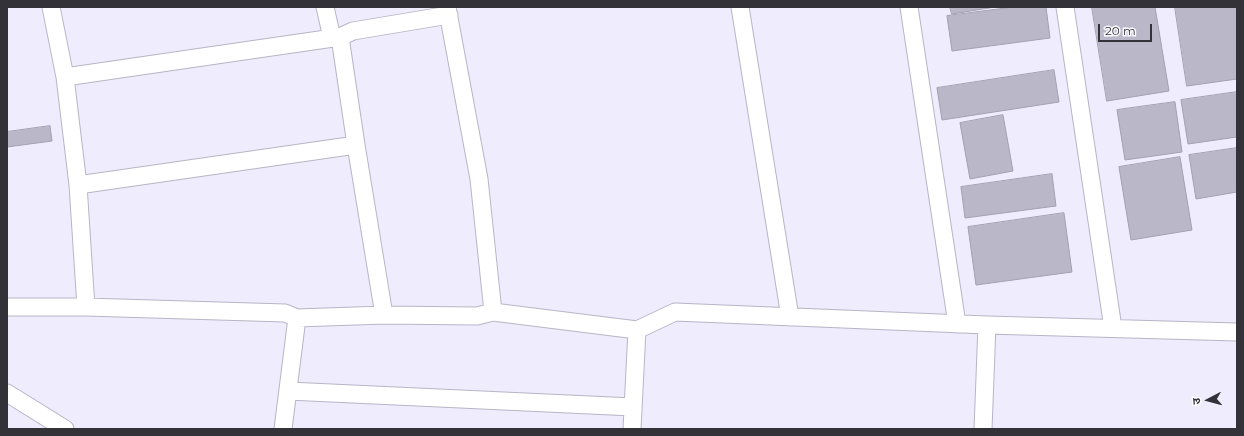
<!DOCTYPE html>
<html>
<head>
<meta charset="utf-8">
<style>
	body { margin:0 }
	#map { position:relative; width:1244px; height:436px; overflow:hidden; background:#eeecfd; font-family:Montserrat,"Noto Sans Devanagari",sans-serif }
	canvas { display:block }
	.frame { position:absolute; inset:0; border:8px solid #333238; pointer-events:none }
	.north { position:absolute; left:1188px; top:380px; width:40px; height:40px; -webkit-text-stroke:3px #fcfbff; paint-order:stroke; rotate:264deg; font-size:11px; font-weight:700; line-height:16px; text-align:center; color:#333238 }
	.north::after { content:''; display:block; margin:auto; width:14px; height:18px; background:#333238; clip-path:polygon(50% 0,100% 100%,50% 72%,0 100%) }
	.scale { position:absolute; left:1098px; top:24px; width:54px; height:18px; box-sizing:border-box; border:2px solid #333238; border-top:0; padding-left:5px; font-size:12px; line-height:14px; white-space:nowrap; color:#333238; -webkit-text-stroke:3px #fcfbff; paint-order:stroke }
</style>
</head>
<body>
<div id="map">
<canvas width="1244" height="436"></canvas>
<div class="frame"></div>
<div class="north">उ</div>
<div class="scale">20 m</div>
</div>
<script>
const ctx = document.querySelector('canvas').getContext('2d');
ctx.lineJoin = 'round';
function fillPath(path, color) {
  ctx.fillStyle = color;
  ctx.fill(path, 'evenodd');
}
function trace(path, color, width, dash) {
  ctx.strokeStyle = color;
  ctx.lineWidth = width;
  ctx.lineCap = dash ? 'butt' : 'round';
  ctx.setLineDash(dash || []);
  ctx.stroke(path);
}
const building = new Path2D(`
	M950,7h45l-43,7z
	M1014,7h32l4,31 -98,13 -5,-35z
	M1092,7h63l14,84 -62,10z
	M1175,7h62v72l-50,7z
	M1054,70l5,32 -117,18 -5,-32z
	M1237,92v45l-49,7 -7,-44z
	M1175,102l7,50 -57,8 -8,-50z
	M1003,115l10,56 -43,8 -10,-56z
	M50,126l2,15 -45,6v-15z
	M1237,148v44l-41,7 -7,-44z
	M1180,157l12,73 -61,10 -12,-73z
	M1052,174l4,32 -91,12 -4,-31z
	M1064,213l8,59 -96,13 -8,-58z`);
fillPath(building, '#bab7c8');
trace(building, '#a3a1b1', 1);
const minor = new Path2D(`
	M51,7l14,70 13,108 8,122
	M325,7l7,31
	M447,7l32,172 14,133
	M740,7l50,310
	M909,7l48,317
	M1065,7l48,321
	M340,37l16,108 28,170
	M65,77l275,-40 13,-6 96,-16
	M78,185l278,-40
	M7,307h79l199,6 12,5 87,-3 93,1 16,-4 144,18 38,-18 312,13 250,7
	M288,391l345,16
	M7,393l58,36
	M283,429l14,-111
	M632,429l5,-99
	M983,429l4,-104`);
trace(minor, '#b8b5c5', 19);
trace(minor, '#fff', 17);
</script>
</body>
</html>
